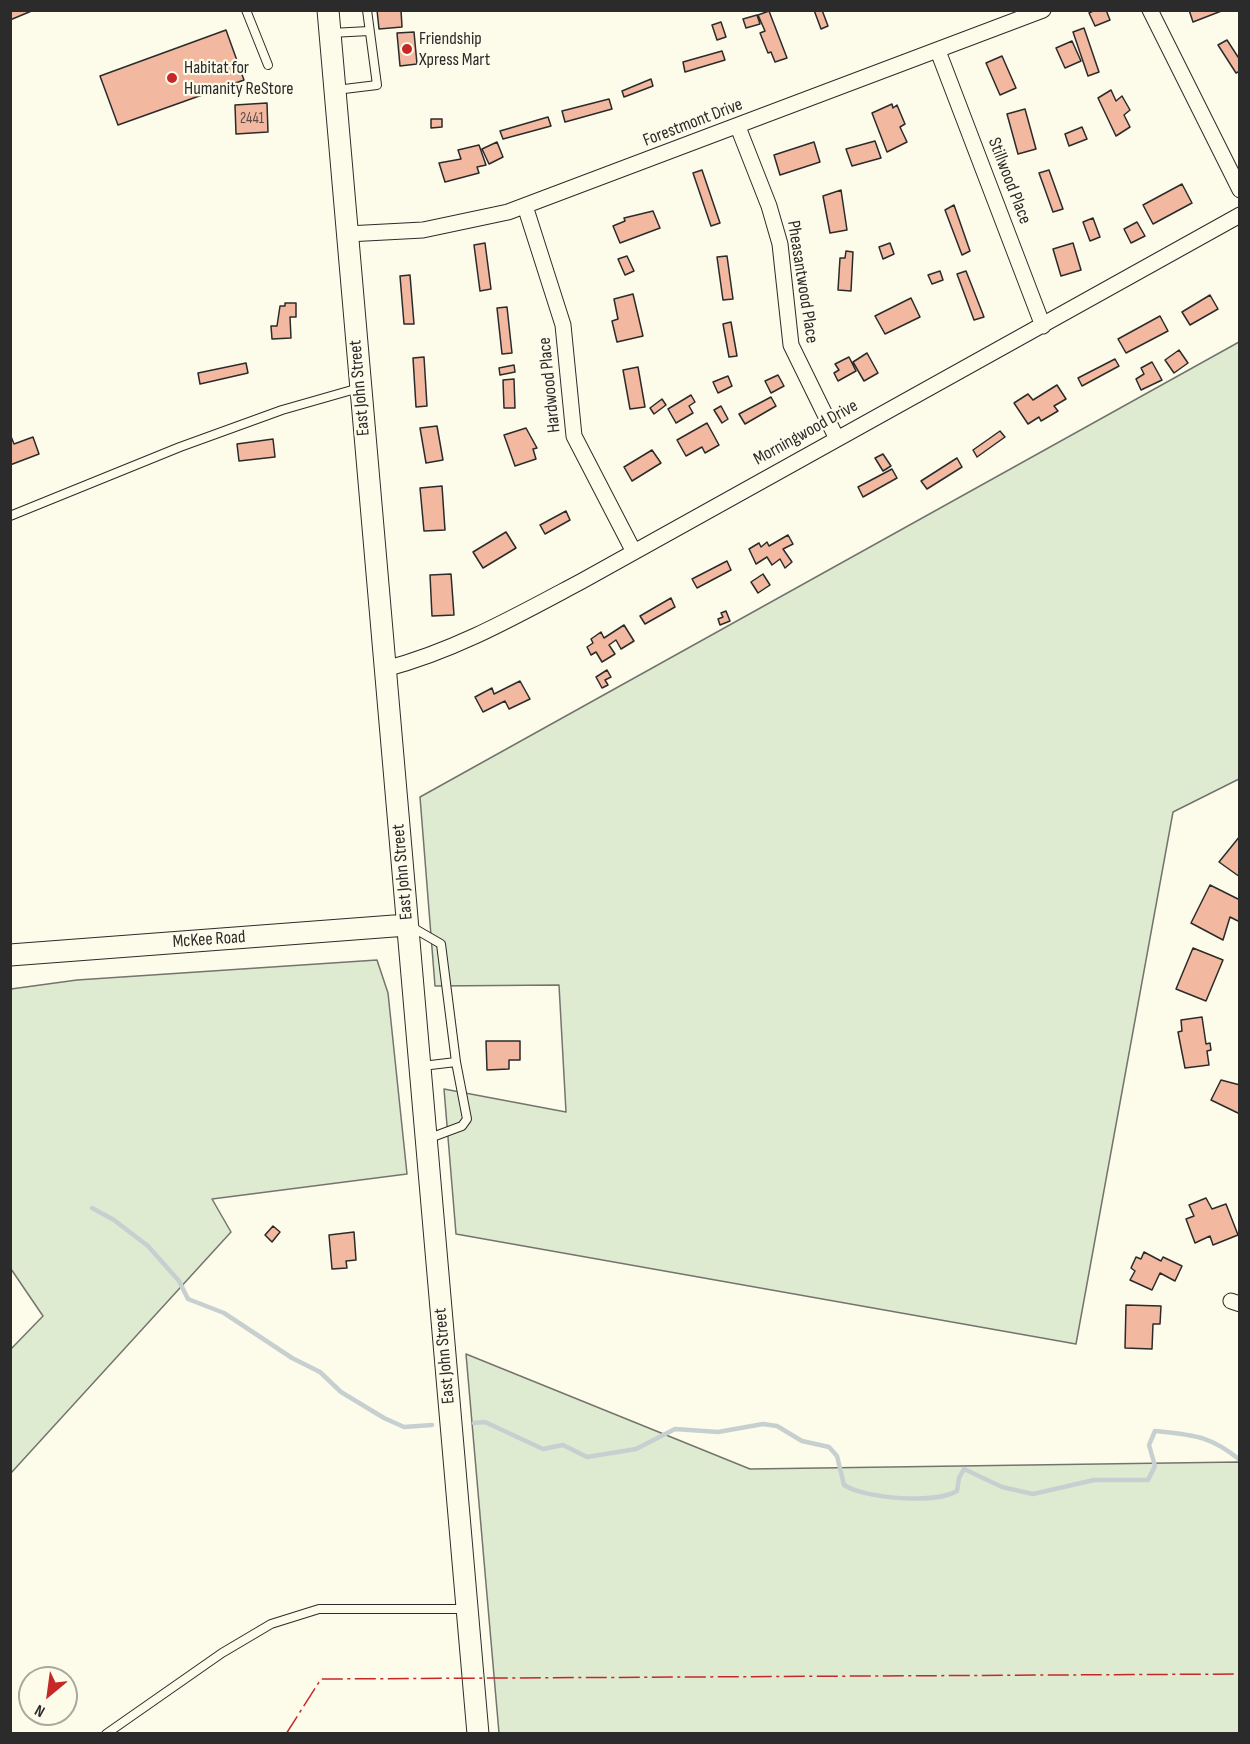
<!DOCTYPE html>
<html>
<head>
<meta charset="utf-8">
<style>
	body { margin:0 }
	#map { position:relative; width:1250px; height:1744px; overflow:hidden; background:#fdfbea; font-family:"Sofia Sans Condensed",sans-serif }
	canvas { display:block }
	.frame { position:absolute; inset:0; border:12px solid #2b2b2b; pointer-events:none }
	.north { position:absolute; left:18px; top:1666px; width:60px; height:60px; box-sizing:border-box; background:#fdfbea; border:2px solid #a9a89e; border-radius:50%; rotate:209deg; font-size:16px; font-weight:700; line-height:24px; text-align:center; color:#2b2b2b }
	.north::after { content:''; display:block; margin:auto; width:21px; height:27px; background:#c62828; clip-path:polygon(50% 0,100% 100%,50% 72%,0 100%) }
</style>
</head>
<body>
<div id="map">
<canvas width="1250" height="1744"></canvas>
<div class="frame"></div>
<div class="north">N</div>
</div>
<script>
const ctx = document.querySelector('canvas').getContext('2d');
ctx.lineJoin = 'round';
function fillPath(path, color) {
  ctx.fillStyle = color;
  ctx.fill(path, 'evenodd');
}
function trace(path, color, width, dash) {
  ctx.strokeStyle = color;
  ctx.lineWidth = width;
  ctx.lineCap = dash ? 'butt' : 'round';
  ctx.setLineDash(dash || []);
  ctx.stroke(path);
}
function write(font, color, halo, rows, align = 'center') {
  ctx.font = font + ' "Sofia Sans Condensed",sans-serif';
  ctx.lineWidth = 4.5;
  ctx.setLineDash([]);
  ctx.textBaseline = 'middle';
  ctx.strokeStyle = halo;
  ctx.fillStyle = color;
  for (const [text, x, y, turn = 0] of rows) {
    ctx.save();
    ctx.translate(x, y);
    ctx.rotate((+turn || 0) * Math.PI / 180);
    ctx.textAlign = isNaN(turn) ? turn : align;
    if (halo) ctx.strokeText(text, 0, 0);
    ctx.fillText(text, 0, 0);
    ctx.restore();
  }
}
const green = new Path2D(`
	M1239,342v437l-66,33 -97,532 -620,-110 -12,-145 122,23 -7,-127 -124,1 -15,-189z
	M377,960l11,33 19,181 -195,25 19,33 -220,241v-124l32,-33 -32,-47v-280l66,-9z
	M466,1354l284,115 489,-7v271h-740z`);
fillPath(green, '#deebd1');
trace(green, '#74746e', 1.5);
trace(new Path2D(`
	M92,1208l22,12 34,26 31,35 9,18 36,14 68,45 28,14 21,20 43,26 20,9 28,-2
	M474,1423l11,-1 58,27 20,-4 24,12 49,-8 39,-20 43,3 45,-8 14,2 25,15 27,6 8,9 7,29c22,14 91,19 113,6l2,-13 5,-9 38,18 31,7 61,-14h54l7,-14 -6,-21 6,-14c38,4 54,4 85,29`), '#c7d0d0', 4.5);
const building = new Path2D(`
	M10,10h24l-24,10z
	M377,10h24l1,17 -23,2z
	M814,10h8l6,16 -7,3z
	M1095,10h11l4,10 -15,6 -6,-13z
	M1189,10h35l-31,12z
	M769,11l18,47 -12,4 -4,-10 -3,1 -8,-20 5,-2 -7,-16z
	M757,15l3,9 -14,4 -3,-9z
	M721,22l5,15 -9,3 -5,-15z
	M1084,28l15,44 -11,4 -15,-44z
	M226,30l18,50 -126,45 -18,-49z
	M414,32l3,32 -17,2 -3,-33z
	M1227,40l13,20v11l-4,2 -18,-28z
	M1072,41l9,20 -16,7 -9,-20z
	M722,51l3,9 -40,12 -2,-10z
	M1002,56l14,32 -16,7 -14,-32z
	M651,79l2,7 -29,11 -2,-6z
	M1111,90l5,11 6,-5 8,14 -6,5 6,12 -14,9 -18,-38z
	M609,99l3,10 -47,13 -3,-11z
	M267,103l1,29 -32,2 -1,-29z
	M892,104l1,4 4,-3 8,19 -5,3 7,15 -20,10 -15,-39z
	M1025,109l11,40 -18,5 -11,-40z
	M548,117l3,9 -48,13 -3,-8z
	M431,119h11v8l-11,1z
	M1082,127l5,12 -18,7 -4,-12z
	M875,141l6,17 -29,8 -6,-17z
	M497,142l6,15 -14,7 -7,-15z
	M814,142l6,20 -40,13 -6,-20z
	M479,145l7,20 -9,2 2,6 -34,9 -6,-19 22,-4 -3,-9z
	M702,170l18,53 -9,3 -18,-53z
	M1049,170l14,39 -10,3 -14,-39z
	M1182,184l10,19 -39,21 -10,-19z
	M841,190l6,40 -17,3 -7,-37z
	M954,205l16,46 -8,4 -17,-45z
	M653,211l7,17 -40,15 -7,-17 12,-5 -1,-3z
	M1093,218l7,19 -10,4 -7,-19z
	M1137,222l8,14 -14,7 -7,-14z
	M485,243l6,46 -11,2 -6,-46z
	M890,243l4,11 -11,5 -4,-12z
	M1073,243l8,27 -20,6 -8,-27z
	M846,251l7,1 -2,39 -13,-1 2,-32h5z
	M627,256l7,15 -9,4 -7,-16z
	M727,256l6,43 -10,1 -6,-43z
	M940,271l3,9 -11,4 -4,-9z
	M966,271l18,46 -10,3 -17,-46z
	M410,275l4,49h-10l-4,-48z
	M633,294l10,42 -26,6 -5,-21 6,-2 -4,-20z
	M1210,295l8,14 -28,16 -8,-13z
	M911,298l9,19 -35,17 -10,-18z
	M285,303h11v14h-6l1,21 -19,1 -1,-13h6l3,-20h5z
	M507,307l5,46 -10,1 -5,-46z
	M1160,316l8,15 -42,22 -8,-14z
	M731,322l6,34 -8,1 -6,-33z
	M1179,350l9,13 -14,10 -9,-13z
	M867,353l11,20 -14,8 -11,-19z
	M424,357l3,49 -11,1 -3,-49z
	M849,357l7,14 -18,10 -4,-8 5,-3 -4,-6z
	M1115,359l4,7 -37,20 -4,-8z
	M1152,362l10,18 -21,10 -5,-11 8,-5 -3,-6z
	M246,363l2,10 -48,11 -2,-11z
	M514,365l1,7 -15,3 -1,-7z
	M638,367l7,40 -15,2 -7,-39z
	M778,375l6,11 -13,7 -6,-12z
	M728,376l4,10 -14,7 -5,-11z
	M514,379l1,29h-11l-1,-28z
	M1057,385l9,14 -12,7 4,5 -17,10 -2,-4 -11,7 -14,-21 14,-9 5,6z
	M691,395l4,7 -6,4 4,7 -17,10 -8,-14z
	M771,397l5,9 -31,18 -6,-10z
	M662,399l4,6 -12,9 -4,-6z
	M721,406l7,13 -6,4 -8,-13z
	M707,423l12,22 -14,8 -3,-6 -16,9 -9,-16z
	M437,426l6,34 -17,3 -6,-35z
	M526,428l11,20 -4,1 3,10 -21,7 -11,-31z
	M1000,431l5,6 -28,20 -4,-7z
	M10,434l4,10 19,-7 6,17 -29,11z
	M273,439l2,18 -36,4 -2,-17z
	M652,450l9,13 -29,18 -8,-14z
	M883,454l8,12 -8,5 -8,-13z
	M957,458l5,9 -35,22 -6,-8z
	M892,469l5,9 -34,19 -5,-10z
	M442,486l3,44 -21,1 -4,-43z
	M566,511l4,9 -25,14 -5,-9z
	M506,532l10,16 -33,20 -10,-16z
	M788,535l5,9 -10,5 9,13 -7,6 -5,-9 -8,6 -5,-8 -11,7 -7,-15 10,-6 2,4 6,-5 2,4z
	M727,561l4,9 -34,18 -5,-9z
	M451,574l3,41 -22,1 -2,-41z
	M763,574l7,11 -12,8 -7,-11z
	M671,598l4,9 -30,17 -5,-8z
	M726,611l4,10 -10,4 -2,-6 5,-2 -2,-4z
	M624,625l10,16 -13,8 -5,-9 -7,5 6,9 -13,8 -6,-10 -5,3 -4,-8 6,-4 -2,-4 10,-7 3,6z
	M607,670l4,7 -6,3 3,5 -6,3 -6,-11z
	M520,681l10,18 -21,10 -4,-8 -22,11 -8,-15 17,-9 2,6z
	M1240,836v41l-21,-15z
	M1210,885l30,15v19l-2,2 -8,-4 -7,23 -32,-17z
	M1193,948l30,12 -17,41 -30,-12z
	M1202,1017l4,27 4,-1 1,7 -4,1 2,14 -24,3 -7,-36 4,-1 -1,-11z
	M486,1041h34v19h-11v9l-22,1z
	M1221,1080l19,5v29l-29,-14z
	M1206,1198l6,11 14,-5 12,31 -25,10 -3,-9 -15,7 -9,-24 8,-3 -5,-11z
	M273,1226l7,6 -8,10 -7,-7z
	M354,1232l2,28 -10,1 1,7 -15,1 -3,-34z
	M1144,1252l17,9 2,-4 19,9 -7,15 -15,-8 -8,17 -22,-10 5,-9 -4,-3 5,-11 5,2z
	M1126,1305l35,1 -1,18h-7l-1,25 -27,-1z`);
fillPath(building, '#f2b8a0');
trace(building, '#2b2b2b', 1.5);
const lane = new Path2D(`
	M246,10l22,55
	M331,33l38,-2
	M336,90l41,-5 -10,-75
	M10,516l170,-69 102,-37 77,-22
	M410,926l31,18 15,118 -34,4
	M427,1139l35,-13 5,-7 -11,-57
	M106,1734l116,-81 49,-29 48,-15h146`);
const street = new Path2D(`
	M1150,10l90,180
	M938,51l105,275
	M738,127l31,79 11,38 11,101 46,94
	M525,206l38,119 11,111 60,116
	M347,234l76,-4 85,-18 535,-202
	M385,669c70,-18 133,-54 197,-88l658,-366
	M1231,1301l9,3`);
const secondary = new Path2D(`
	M328,10l150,1724
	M10,955l397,-30`);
trace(lane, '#2b2b2b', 10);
trace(street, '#2b2b2b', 17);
trace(secondary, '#2b2b2b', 23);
trace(lane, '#fdfbea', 8);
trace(street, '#fdfbea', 15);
trace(secondary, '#fdfbea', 21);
trace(new Path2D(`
	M286,1734l35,-55 919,-5`), '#c62828', 1.5, [21, 4.5, 3, 4.5]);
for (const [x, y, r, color] of [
	[407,49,6,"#c62828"],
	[172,78,6,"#c62828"]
]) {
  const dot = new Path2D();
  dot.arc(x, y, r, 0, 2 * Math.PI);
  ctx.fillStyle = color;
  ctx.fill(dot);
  trace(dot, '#fdfbea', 2);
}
write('15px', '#5d4e48', null, [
	["2441",252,119]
]);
write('18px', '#2b2b2b', '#fdfbea', [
	["Friendship",419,39],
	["Xpress Mart",419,60],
	["Habitat for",184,68],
	["Humanity ReStore",184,89]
], 'left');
write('18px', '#2b2b2b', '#fdfbea', [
	["Forestmont Drive",693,123,-21],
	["Stillwood Place",1009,181,69],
	["Pheasantwood Place",802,282,81],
	["Hardwood Place",550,385,-96],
	["East John Street",360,388,-95],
	["Morningwood Drive",806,433,-29],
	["East John Street",403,872,-95],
	["McKee Road",209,940,-4],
	["East John Street",445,1356,-95]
]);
</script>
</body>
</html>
